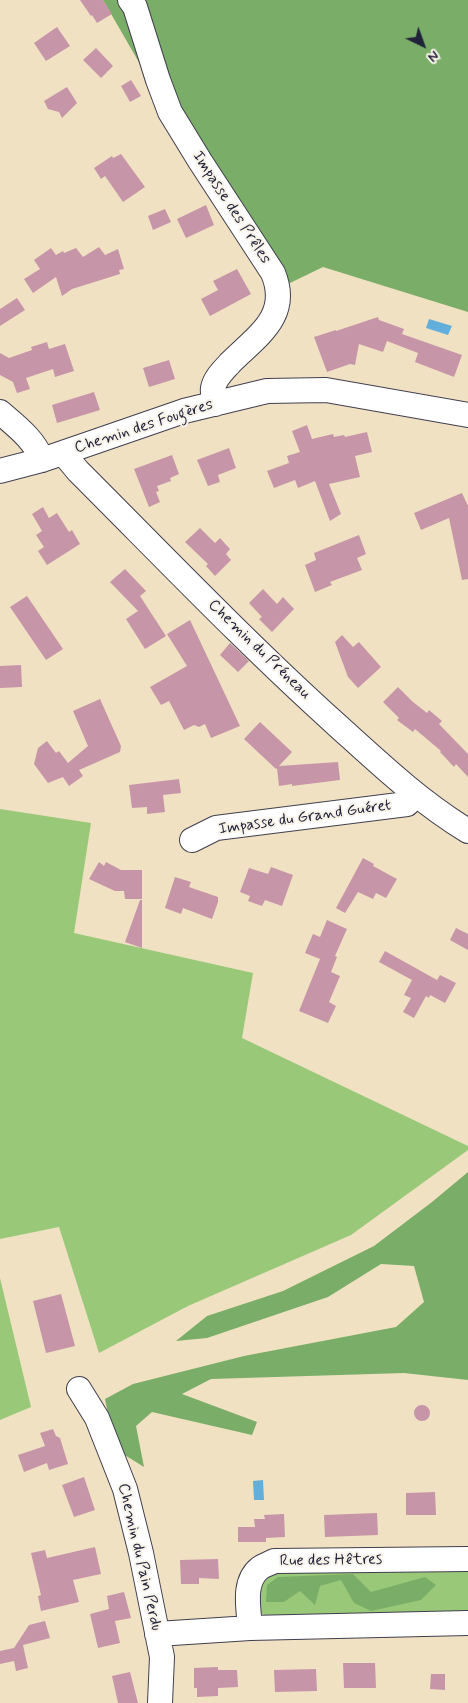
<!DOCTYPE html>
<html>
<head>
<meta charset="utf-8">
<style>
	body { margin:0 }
	#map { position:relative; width:468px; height:1703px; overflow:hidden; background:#f0e1c3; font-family:Mynerve,sans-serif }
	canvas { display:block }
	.north { position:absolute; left:398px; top:20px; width:50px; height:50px; -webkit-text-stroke:4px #f7f3e8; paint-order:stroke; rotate:138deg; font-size:14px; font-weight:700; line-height:20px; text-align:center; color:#22223b }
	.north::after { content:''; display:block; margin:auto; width:18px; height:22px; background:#22223b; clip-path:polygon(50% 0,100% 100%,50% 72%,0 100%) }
</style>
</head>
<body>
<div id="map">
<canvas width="468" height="1703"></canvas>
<div class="north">N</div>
</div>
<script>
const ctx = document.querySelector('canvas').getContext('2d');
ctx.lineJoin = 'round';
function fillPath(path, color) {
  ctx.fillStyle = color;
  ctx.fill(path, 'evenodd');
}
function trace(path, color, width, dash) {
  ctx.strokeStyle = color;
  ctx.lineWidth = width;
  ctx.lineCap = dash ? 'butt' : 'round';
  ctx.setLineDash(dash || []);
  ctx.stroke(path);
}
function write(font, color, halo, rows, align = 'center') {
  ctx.font = font + ' Mynerve,sans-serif';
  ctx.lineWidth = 4;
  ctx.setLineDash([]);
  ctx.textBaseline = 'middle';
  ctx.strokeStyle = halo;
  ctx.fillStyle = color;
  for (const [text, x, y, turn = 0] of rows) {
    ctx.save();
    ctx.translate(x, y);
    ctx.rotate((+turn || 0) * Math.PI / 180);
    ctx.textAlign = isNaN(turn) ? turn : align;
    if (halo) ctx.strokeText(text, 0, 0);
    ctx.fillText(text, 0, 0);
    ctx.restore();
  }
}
fillPath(new Path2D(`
	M0,809l91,14 -17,110 179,40 -11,65 226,108v4l-117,85 -163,71 -89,47 -40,-126 -59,12z
	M0,1278l31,129 -31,13z
	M468,1565v52l-195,6c-20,-15 -19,-22 -12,-44l19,-10z`), '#99c978');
fillPath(new Path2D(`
	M103,0h365v312l-145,-45 -33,16 -19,8z
	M468,1172v208l-64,-7 -193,6 -29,15 75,28 -5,13 -100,-23 -16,14 8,41 -29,-18 -10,-50 28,-15 111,-28 152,-29 28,-25 -10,-36 -33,-2 -53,33 -121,41 -31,3 31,-25 76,-25 91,-45 58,-44z
	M353,1574l18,18 54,-15 11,8 -15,15 -50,11 -17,-8 -13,-23 -21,6 -5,19 -15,-14 -16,11h-18l1,-17 11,-8z`), '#7aad68');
fillPath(new Path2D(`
	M429,319l23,7 -4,9 -22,-7z
	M263,1480l1,20h-10l-1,-19z`), '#63afdc');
fillPath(new Path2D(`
	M80,0h23l9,14 -15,9 -5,-8 -1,1z
	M57,27l13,19 -24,15 -12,-18z
	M96,48l17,18 -12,12 -18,-18z
	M131,80l10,16 -11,6 -9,-16z
	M67,87l10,16 -15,15 -3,-6 -11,-3 -4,-8z
	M121,154l24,33 -22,15 -18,-26 -4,3 -7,-11 18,-12 1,2z
	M206,205l8,20 -28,13 -9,-19z
	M165,209l6,13 -18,8 -5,-14z
	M99,247l6,8 13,-6 6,20 -5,1 1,4 -48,15 -10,7 -6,-19 -23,16 -9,-14 16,-10 -6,-9 17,-12 5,7 7,-4 1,2 12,-5 7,9z
	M237,269l14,25 -41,22 -9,-17 17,-9 -5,-9z
	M17,298l8,12 -25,16v-17z
	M378,317l1,3 25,9 -2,5 60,21 -8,22 -39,-15 3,-9 -31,-12 -4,11 -24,-8 -4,21 -5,-1 -23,8 -13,-35 22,-7v1z
	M47,342l2,7 16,-5 9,27 -19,6 -2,-8 -27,9 4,11 -13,4 -4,-11 -13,-7v-22l9,5 23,-8 -1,-3z
	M169,360l6,19 -26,8 -6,-19z
	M94,392l6,18 -43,13 -5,-18z
	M307,425l5,14 21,-5 1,3 10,-2 1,2 22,-5 5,20 -17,4 5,21 -31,7 12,30 -11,7 -15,-40 -17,7 -3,-8 -21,8 -7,-17 22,-8 -2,-7 13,-4 -8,-21z
	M229,448l7,20 -18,7 2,7 -12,4 -11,-26z
	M172,455l7,19 -9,4 1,3 -14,5 2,5 -3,1 4,10 -11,5 -15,-38z
	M462,493l6,13v73l-6,1 -13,-62 -28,12 -7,-17z
	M43,507l6,11 8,-5 12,19 3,-2 8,14 -33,21 -9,-14 6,-4 -8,-12 6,-4 -10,-17z
	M200,528l15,15 5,-5 10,11 -4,5 5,6 -16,16 -9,-10 2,-2 -23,-22z
	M359,535l7,19 -9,4 5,12 -32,12 2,3 -17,7 -10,-27 11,-5 -2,-7z
	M125,569l21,22 -6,5 26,40 -21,13 -19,-30 12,-8 -28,-29z
	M263,589l14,15 6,-7 11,12 -22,23 -13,-13 3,-2 -13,-14z
	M27,596l36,53 -17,11 -36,-53z
	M190,620l50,106 -29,12 -6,-14 -6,3 -5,-2 -10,5 -15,-29 -8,4 -11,-18 37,-21 -20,-32z
	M342,635l11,12 6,-5 22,25 -23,21 -10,-11 -13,-35z
	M230,643l19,18 -11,11 -18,-17z
	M21,665l1,22 -22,1v-22z
	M398,687l15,15 14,11 2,-3 13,11 -3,3 29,30v23l-12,-13 -2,3 -14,-15 1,-1 -26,-22 -2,3 -16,-12 2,-2 -16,-16z
	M100,699l21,47 -1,6 -41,18 4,6 -14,10 -6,-9 -15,6 -14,-19 4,-16 9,-7 9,12 3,-2 9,12 20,-17 -15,-35z
	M260,722l32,30 -13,14 59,-4 2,18 -48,6v-2l-13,2 -2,-18 -1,1 -32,-30z
	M179,779l2,14 -18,2 2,17 -18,2v-7l-15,1 -3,-23z
	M363,858l11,6 -1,2 24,13 -11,19 -10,-5 -3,6 -15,-7 -13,21 -9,-5z
	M99,862l5,4 2,-4 15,8h21v29h-17l-1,-8h-9l-26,-12z
	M271,867l22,8 -11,31 -17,-6 -3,6 -14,-5 2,-5 -10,-4 9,-24 19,6z
	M175,877l16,5 -2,5 29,10v5l-6,17 -29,-11 -2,6 -16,-6z
	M140,900h2v48l-17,-6z
	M327,920l20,9 -12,27 2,1 -6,15 9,4 -11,26 7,4 -8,17 -29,-12 21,-52 -15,-6 8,-19 7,3z
	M456,928l12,6v16l-18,-10z
	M385,951l52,29 3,-5 16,8 -11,20 -15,-8 -1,3 -3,-2 -12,22 -11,-6 8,-14 -7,-3 8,-15 -33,-18z
	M61,1294l14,52 -29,7 -13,-52z
	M414 1413a8 8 0 1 1 16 0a8 8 0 1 1-16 0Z
	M53,1429l3,7 4,2 8,26 -19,6 -2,-7 -23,9 -6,-17 27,-9 -5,-13z
	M84,1477l11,33 -21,7 -12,-32z
	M435,1492l1,23h-30v-22z
	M377,1513l1,22 -53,2 -1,-22z
	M284,1514l1,23 -19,1v4h-28v-15h17l-1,-8h11l-1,-4z
	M95,1547l6,27 -28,6 6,22 -38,9 -3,-15 3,-1 -10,-42 14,-3 2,8z
	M218,1559l1,20 -20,-1v6h-18l-1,-24z
	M124,1592l7,26 -16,3 5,22 -22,5 -8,-34 19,-5 -2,-13z
	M45,1621l5,17 -27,7 5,23 -12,3 -2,-10 -14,3v-13l14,-3 15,-23z
	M343,1663h32l1,25h-32z
	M218,1667v3h19l1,17 -20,1v8l-21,1v-9h-3v-20z
	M316,1669l1,22 -42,1 -1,-22z
	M130,1672l8,31h-20l-6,-27z
	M431,1674h14v16l-15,-1z`), '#c795a8');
const minor = new Path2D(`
	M130,0l5,7 23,73 12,32 30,49 73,112c18,43 -16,63 -43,90 -7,8 -15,15 -17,25 -1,5 1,11 2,16
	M0,412c16,14 34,27 42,48
	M65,452l3,7 10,12c86,86 170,174 260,255 42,38 82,76 130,105
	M0,471l42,-11 142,-49 83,-20 59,-1 142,25
	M192,840l24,-12 191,-24 8,-9
	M79,1389l18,29 28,71 16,64 21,104 -2,46
	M250,1628c-1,-19 -8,-46 10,-60 4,-3 9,-4 14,-7l194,-2
	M157,1634l93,-6 218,-5`);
trace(minor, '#413f4f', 26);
trace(minor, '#fff', 24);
write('16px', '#22223b', '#f7f3e8', [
	["Impasse des Prêles",231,208,57],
	["Chemin des Fougères",144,427,-18],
	["Chemin du Préneau",259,650,44],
	["Impasse du Grand Guéret",305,818,-8],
	["Chemin du Pain Perdu",139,1557,77],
	["Rue des Hêtres",331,1561,-1]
]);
</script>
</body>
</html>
